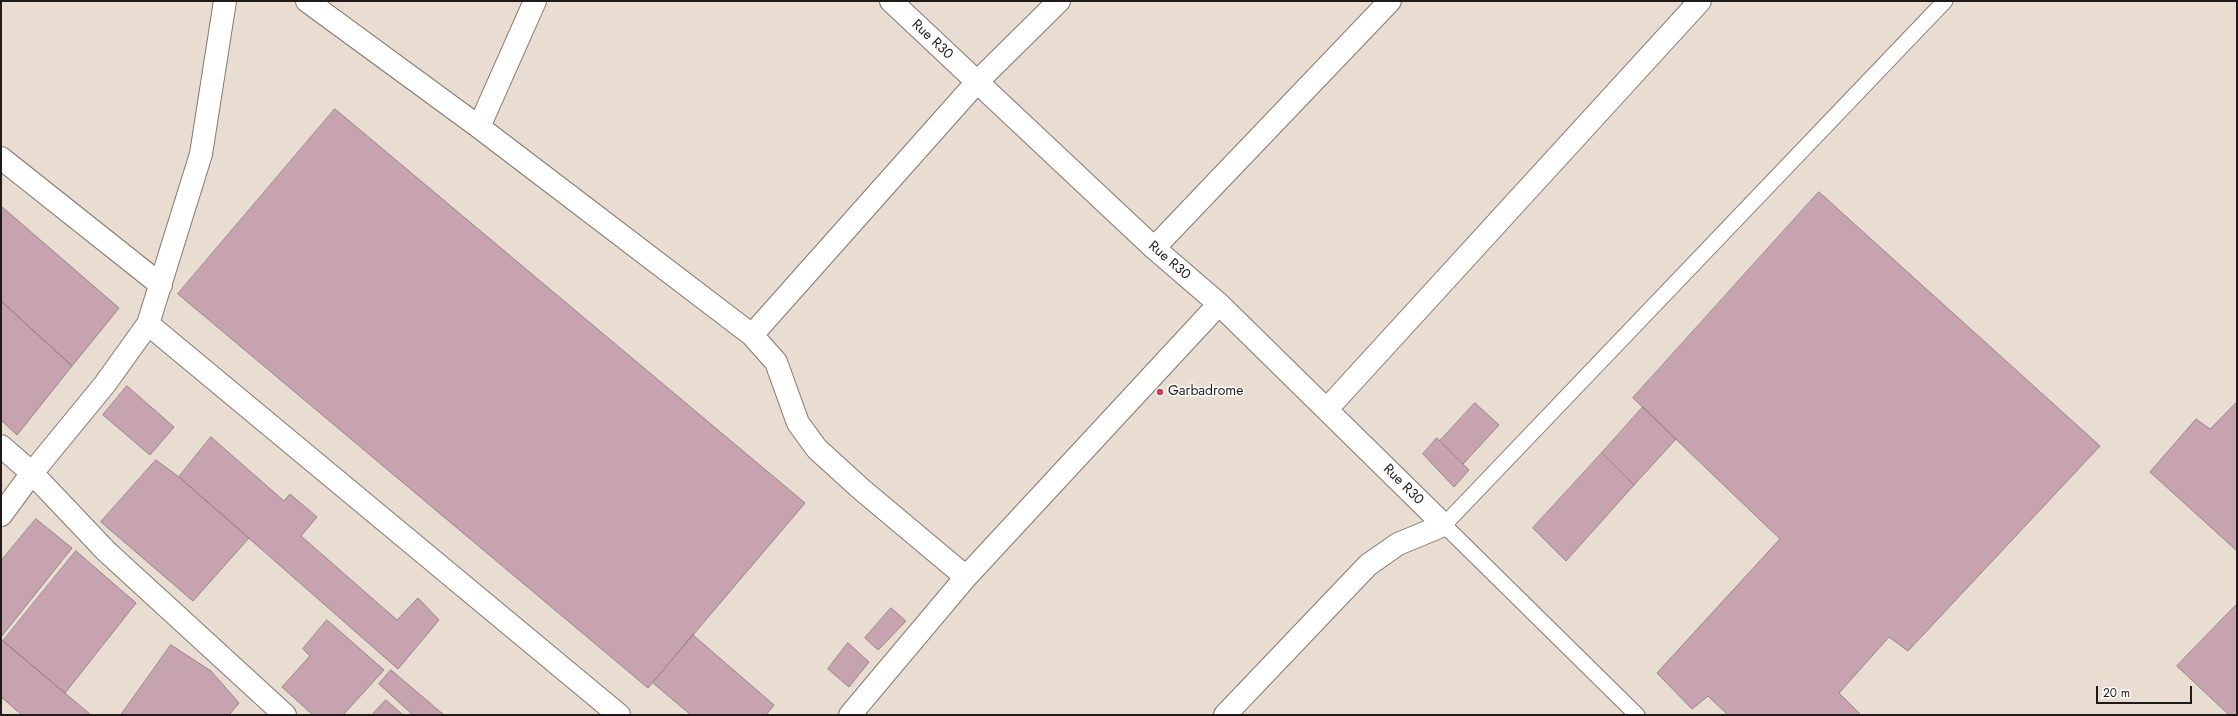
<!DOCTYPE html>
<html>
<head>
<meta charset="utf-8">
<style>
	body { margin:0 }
	#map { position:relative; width:2238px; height:716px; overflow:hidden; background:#e9dcd1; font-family:Jost,sans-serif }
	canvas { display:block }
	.frame { position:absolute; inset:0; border:2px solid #201b18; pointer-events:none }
	.scale { position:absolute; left:2096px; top:686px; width:96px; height:18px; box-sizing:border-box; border:2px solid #201b18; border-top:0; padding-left:5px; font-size:12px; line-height:14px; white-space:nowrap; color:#201b18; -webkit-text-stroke:3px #fff; paint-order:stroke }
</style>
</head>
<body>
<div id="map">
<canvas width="2238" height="716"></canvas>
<div class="frame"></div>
<div class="scale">20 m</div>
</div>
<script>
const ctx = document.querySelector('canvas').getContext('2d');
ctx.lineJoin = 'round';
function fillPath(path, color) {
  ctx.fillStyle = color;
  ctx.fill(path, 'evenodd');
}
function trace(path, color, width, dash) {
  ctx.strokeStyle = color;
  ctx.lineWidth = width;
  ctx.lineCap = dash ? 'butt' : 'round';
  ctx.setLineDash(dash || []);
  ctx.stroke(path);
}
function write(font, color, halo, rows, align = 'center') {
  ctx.font = font + ' Jost,sans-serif';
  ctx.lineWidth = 3;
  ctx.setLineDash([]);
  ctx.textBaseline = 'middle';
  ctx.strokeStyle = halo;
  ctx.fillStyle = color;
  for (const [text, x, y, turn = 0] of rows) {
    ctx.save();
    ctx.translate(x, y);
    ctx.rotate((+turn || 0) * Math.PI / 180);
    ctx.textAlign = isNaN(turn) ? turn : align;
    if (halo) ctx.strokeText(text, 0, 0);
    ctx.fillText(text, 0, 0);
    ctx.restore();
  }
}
const building = new Path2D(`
	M335,109l470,394 -157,185 -470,-394z
	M1819,192l281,254 -192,205 -19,-14 -50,56 22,22h-133l-20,-19 -16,13 -35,-36 123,-134 -147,-141z
	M1,206l118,102 -47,58 -71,-65z
	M1,301l71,65 -55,69 -16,-15z
	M127,386l47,41 -24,28 -47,-40z
	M2237,402v149l-87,-79 46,-53 14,10z
	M1475,403l24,22 -36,39 -23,-23z
	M1643,407l33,32 -42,46 -32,-32z
	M211,437l73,64 6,-7 27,23 -16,19 96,84 21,-22 21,22 -41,49 -219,-192z
	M1437,438l32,32 -15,17 -31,-33z
	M1602,453l32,32 -68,76 -33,-33z
	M156,460l23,17 70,61 -56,63 -92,-79z
	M36,519l36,29 -71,89v-76z
	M76,551l60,52 -71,90 -62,-52z
	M2237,604v111h-8l-52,-49z
	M891,608l15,13 -28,29 -13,-12z
	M327,620l57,50 -41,45h-30l-31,-28 28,-31 -7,-7z
	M693,635l81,70 -8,10h-75l-38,-32z
	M1,639l2,2 88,74h-69l-21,-18z
	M848,643l21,19 -20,25 -21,-18z
	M171,645l40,26 28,32 -10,12h-108z
	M391,670l53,45h-31l-34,-31z
	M386,700l17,15h-31z`);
fillPath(building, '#c7a3af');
trace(building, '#948489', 1);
const lane = new Path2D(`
	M1637,715l-193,-190 501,-524`);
const street = new Path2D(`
	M307,1l172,126 273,208 24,27 22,61 19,26 44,40 105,88
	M891,1l263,247 65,56 225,221 -46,19 -30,21 -143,150
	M479,127l56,-126
	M1,158l160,127
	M1154,248l236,-247
	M148,324l471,391
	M752,335l225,-253 82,-81
	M1327,409l373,-408
	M1,446l31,27 74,78 179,164
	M1,515l31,-42 73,-89 43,-60 53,-170 24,-153
	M850,715l116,-138 253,-273`);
trace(lane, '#83776e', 17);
trace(street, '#83776e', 24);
trace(lane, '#fff', 15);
trace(street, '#fff', 22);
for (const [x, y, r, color] of [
	[1160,392,4,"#cc3c55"]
]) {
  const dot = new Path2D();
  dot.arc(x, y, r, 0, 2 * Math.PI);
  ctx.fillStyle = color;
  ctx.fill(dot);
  trace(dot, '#fff', 1.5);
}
write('14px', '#201b18', '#fff', [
	["Rue R30",932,40,43],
	["Rue R30",1169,261,41],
	["Rue R30",1403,485,45]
]);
write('14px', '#201b18', '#fff', [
	["Garbadrome",1168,392]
], 'left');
</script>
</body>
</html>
